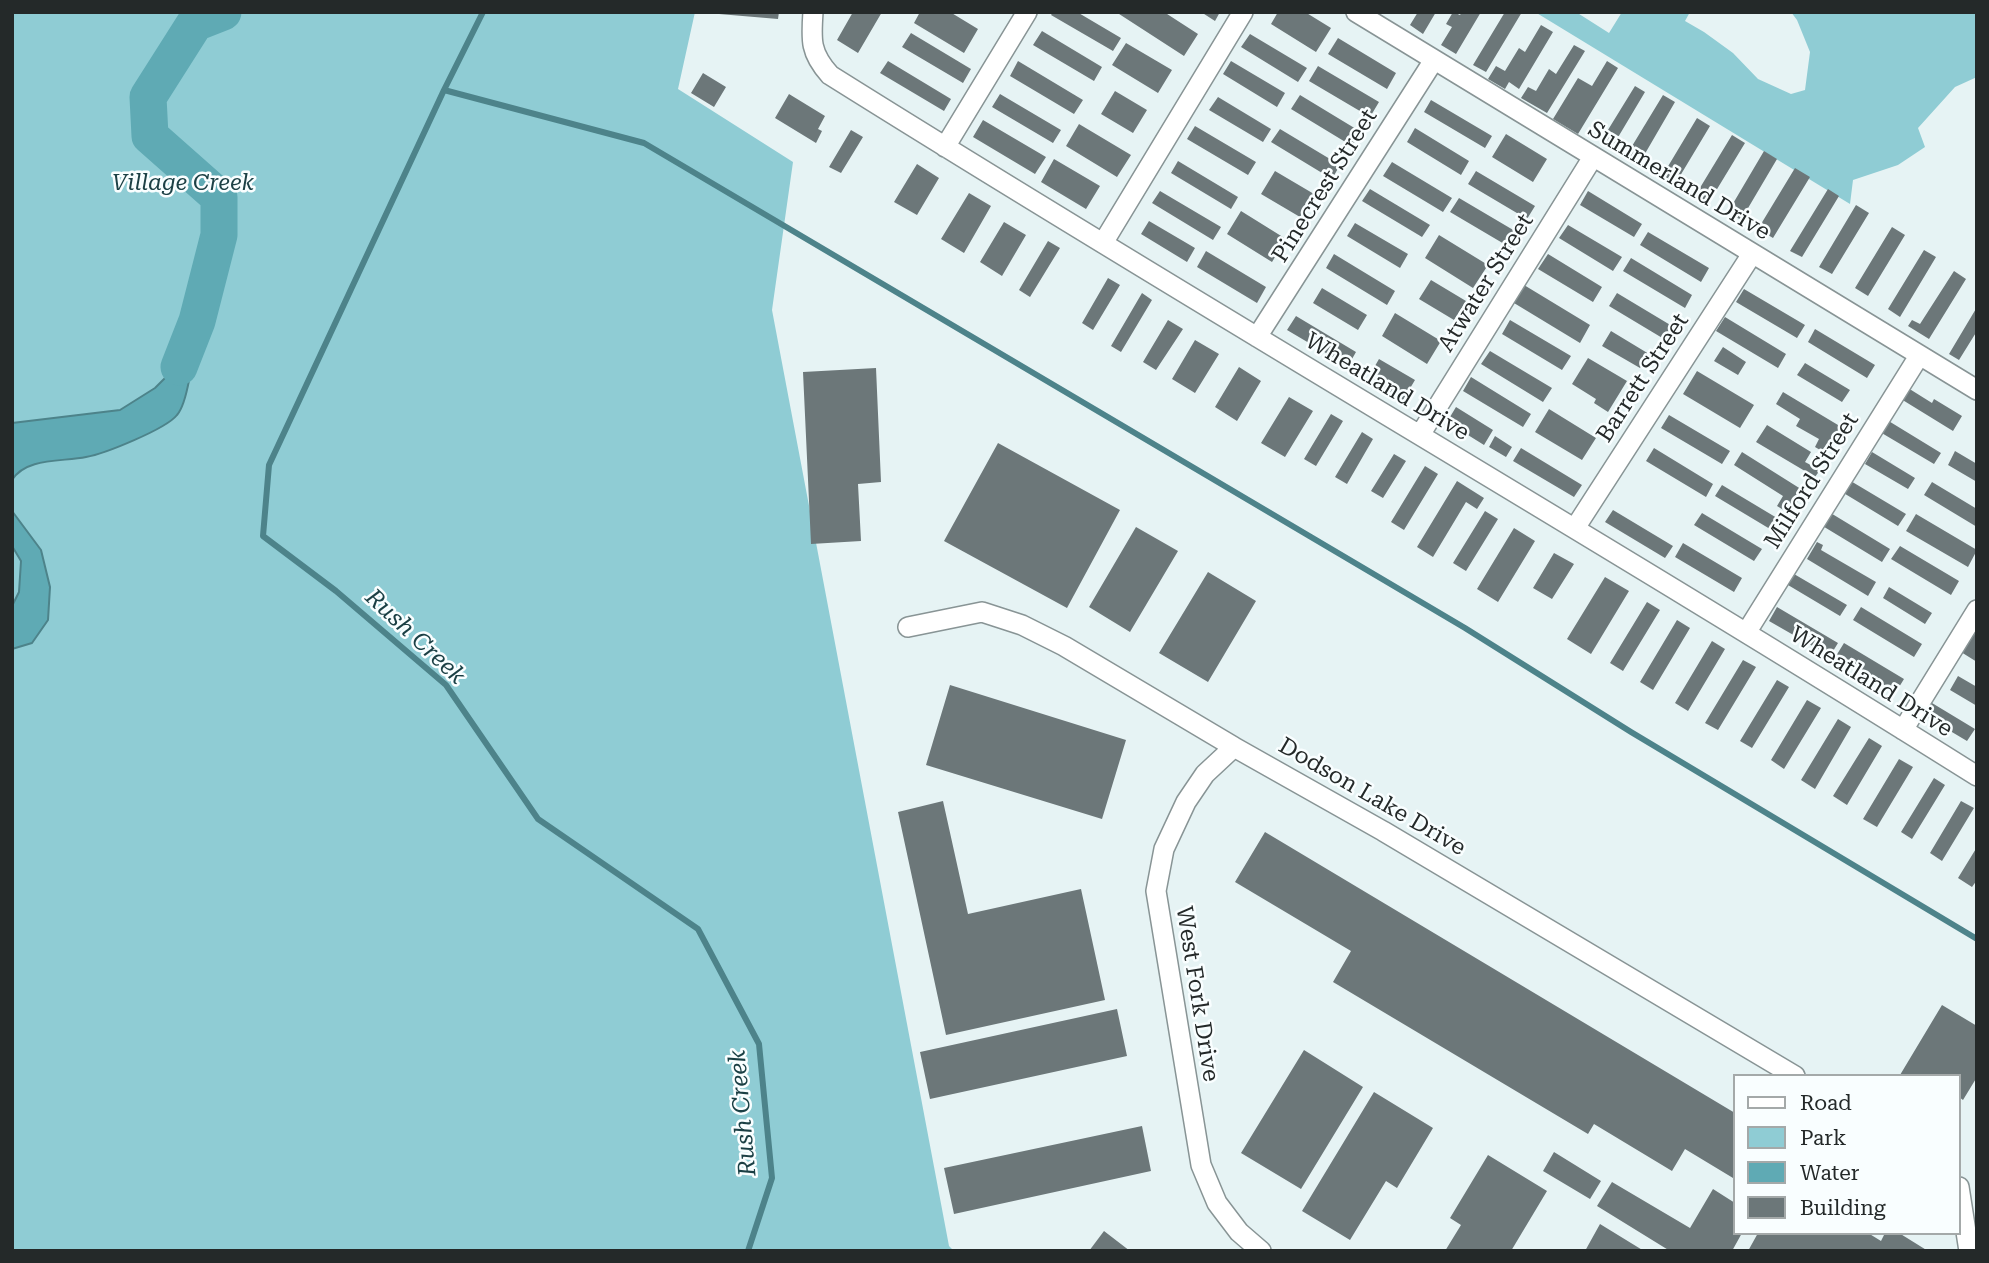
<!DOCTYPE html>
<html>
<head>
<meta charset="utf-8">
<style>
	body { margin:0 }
	#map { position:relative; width:1989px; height:1263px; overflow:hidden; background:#e6f3f4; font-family:"Roboto Serif",serif }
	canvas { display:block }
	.frame { position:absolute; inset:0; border:14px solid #242929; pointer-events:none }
	.legend { position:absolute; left:1733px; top:1074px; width:228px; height:161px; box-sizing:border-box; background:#f9feff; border:2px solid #a4a9a9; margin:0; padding:9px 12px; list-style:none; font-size:21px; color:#242929 }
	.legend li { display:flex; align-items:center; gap:14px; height:35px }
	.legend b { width:35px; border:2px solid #a4a9a9 }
</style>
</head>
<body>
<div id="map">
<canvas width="1989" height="1263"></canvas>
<div class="frame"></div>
<ul class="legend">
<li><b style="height:9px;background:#fff"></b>Road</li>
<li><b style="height:19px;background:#8fccd4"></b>Park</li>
<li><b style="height:19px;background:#5faab4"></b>Water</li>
<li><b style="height:19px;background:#6c7779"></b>Building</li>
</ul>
</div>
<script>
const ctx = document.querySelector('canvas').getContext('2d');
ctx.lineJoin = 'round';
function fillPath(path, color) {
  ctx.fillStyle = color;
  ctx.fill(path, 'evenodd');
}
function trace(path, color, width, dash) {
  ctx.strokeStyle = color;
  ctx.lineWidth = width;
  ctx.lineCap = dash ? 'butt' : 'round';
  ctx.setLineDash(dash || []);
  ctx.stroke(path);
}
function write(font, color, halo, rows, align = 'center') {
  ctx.font = font + ' "Roboto Serif",serif';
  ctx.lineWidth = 5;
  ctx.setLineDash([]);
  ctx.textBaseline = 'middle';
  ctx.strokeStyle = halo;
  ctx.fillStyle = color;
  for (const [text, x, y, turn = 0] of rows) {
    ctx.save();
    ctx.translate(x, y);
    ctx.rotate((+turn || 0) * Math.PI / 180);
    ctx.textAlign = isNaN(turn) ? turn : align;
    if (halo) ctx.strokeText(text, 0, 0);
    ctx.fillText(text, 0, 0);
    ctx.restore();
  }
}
fillPath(new Path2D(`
	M12,12h683l-17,77 115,73 -21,148 177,936 5,5h-942z
	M1535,12h41l33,21 13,-21h68l-5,9 19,11 29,21 25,26 33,15 14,-4 5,-38 -13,-32 -6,-8h186v65l-22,10 -37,41 7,19 -27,18 -45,15 -3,24z`), '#8fccd4');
const water = new Path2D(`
	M197,321c-3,21 -7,79 -20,94 -11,14 -73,39 -91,42 -23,5 -60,0 -74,23v-57l108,-13 35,-22 20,-20z
	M12,511l29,39 9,37 -2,33 -16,23 -20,6v-43l7,-14 2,-31 -9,-15z`);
fillPath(water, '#5faab4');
trace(water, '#4d838a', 2);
trace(new Path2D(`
	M483,12l-39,78 -175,375 -6,71 73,55 110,94 92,134 160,110 61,115 13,134 -24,73
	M444,90l200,53 821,485 166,104 346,207`), '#4d838a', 6);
trace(new Path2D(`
	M179,367l18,-46 22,-86v-38l-69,-61 -2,-39 47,-74 28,-11`), '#5faab4', 37);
fillPath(new Path2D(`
	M719,12h60l-1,7 -59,-5z
	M853,12h29l-24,41 -21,-13z
	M920,12h30l28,17 -14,24 -50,-30z
	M1053,12h24l44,26 -8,13 -62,-36z
	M1116,12h48l34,22 -14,22z
	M1201,12h19l-5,9z
	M1278,12h27l26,16 -15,24 -45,-28z
	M1418,12h18l-13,22 -13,-9z
	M1453,12l7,3 2,-3h19l-25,42 -15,-9 11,-18 -6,-3z
	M1505,12h17l-36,60 -13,-7z
	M1541,25l12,7 -34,57 -10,-7 -4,7 -17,-10 8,-13 9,5 14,-23 6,4z
	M1042,31l60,36 -8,14 -61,-36z
	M911,33l60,36 -8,14 -61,-36z
	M1250,34l57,34 -9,14 -57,-35z
	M1338,38l58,35 -9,16 -59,-35z
	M1126,43l46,27 -14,23 -46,-28z
	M1574,45l11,6 -38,62 -26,-15 7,-11 8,4 13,-22 7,5z
	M888,61l63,38 -7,12 -64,-38z
	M1018,61l65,39 -9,14 -64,-38z
	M1231,61l54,32 -8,14 -54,-33z
	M1607,61l11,7 -40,66 -25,-15 25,-41 14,8z
	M1318,66l61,36 -9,15 -61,-36z
	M703,73l23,14 -12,20 -23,-14z
	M1635,86l10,6 -31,52 -11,-6z
	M1115,91l32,19 -14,23 -32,-19z
	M789,94l36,22 -7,13 4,2 -6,12 -41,-25z
	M1000,94l61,36 -8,13 -61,-36z
	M1300,95l61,37 -9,14 -61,-37z
	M1663,95l12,7 -36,62 -13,-8z
	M1218,97l53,32 -8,13 -54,-32z
	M1431,100l61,36 -7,12 -61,-36z
	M1697,118l13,8 -36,60 -13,-8z
	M983,120l63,37 -11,17 -62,-37z
	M1079,124l52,31 -14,22 -51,-31z
	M1195,126l61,36 -8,13 -61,-36z
	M1415,128l54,33 -8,14 -54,-33z
	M1280,129l60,36 -8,14 -61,-37z
	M851,130l12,7 -22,36 -12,-6z
	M1506,134l41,25 -14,23 -41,-25z
	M1732,135l13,8 -37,61 -13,-8z
	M1764,151l13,8 -36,61 -13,-8z
	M1054,159l46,27 -14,23 -45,-27z
	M1178,161l60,36 -7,12 -60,-36z
	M1392,162l60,36 -9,14 -60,-36z
	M917,164l22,14 -22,37 -23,-13z
	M1795,168l15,9 -37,61 -15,-9z
	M1275,171l39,23 -14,23 -39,-23z
	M1476,171l59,35 -8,13 -59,-35z
	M1370,189l60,36 -8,12 -60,-36z
	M1828,189l11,7 -37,61 -12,-6z
	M1160,191l61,36 -8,13 -61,-37z
	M1588,191l54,33 -8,13 -54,-32z
	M969,193l22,13 -27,47 -23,-14z
	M1459,198l61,36 -9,14 -61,-36z
	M1856,205l13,8 -37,61 -13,-7z
	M1241,211l45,28 -14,23 -45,-28z
	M1149,221l46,27 -8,14 -46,-28z
	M1004,222l22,13 -24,41 -22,-14z
	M1355,223l53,31 -8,14 -53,-32z
	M1568,225l54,32 -9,14 -54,-33z
	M1892,227l13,8 -37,61 -13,-8z
	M1648,232l61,36 -8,14 -61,-37z
	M1439,235l49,30 -15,23 -48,-30z
	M1048,241l12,7 -30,49 -11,-7z
	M1924,250l12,7 -36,60 -12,-8z
	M1206,251l60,36 -9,16 -60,-36z
	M1334,254l61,37 -8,14 -61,-37z
	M1548,254l54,33 -9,15 -55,-33z
	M1631,258l61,37 -7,13 -62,-37z
	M1954,271l12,8 -37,60 -21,-13 4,-6 8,4z
	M1108,278l12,7 -27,45 -11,-7z
	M1431,280l35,21 -12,19 -35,-21z
	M1524,285l66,40 -10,18 -66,-40z
	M1322,288l45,27 -9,15 -45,-27z
	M1744,289l61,36 -8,13 -61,-36z
	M1142,293l10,7 -31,52 -10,-6z
	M1617,293l60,36 -8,13 -60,-36z
	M1977,307v24l-18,29 -10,-6z
	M1395,313l46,28 -14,23 -45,-28z
	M1296,316l60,36 -8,14 -61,-36z
	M1725,317l61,37 -8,14 -62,-37z
	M1168,320l15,9 -27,41 -13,-8z
	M1510,320l61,36 -9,14 -60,-36z
	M1815,329l60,36 -8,13 -59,-36z
	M1611,331l38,23 -9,14 -38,-22z
	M1195,340l24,14 -24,39 -23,-14z
	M1723,347l23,15 -8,13 -24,-14z
	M1490,351l62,37 -9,14 -62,-38z
	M1588,358l39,23 -19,31 -14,-9 2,-4 -24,-15z
	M1379,359l36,21 -12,20 -35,-22z
	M1805,363l45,27 -8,12 -45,-27z
	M1239,367l22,14 -24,40 -22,-14z
	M876,368l5,114 -23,2 3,57 -50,3 -8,-172z
	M1697,371l57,34 -14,23 -57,-34z
	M1471,377l60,37 -8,13 -60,-36z
	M1908,388l24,15 2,-4 28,17 -9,15 -52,-32z
	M1783,392l60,36 -16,26 -12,-7 4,-8 -23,-13 4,-7 -24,-15z
	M1289,397l24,14 -28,46 -24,-14z
	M1456,407l37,23 -9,15 -37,-23z
	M1549,409l47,29 -14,22 -47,-28z
	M1331,414l12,7 -27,45 -12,-7z
	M1669,415l61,36 -8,13 -61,-36z
	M1887,420l54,33 -7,11 -54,-32z
	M1767,425l44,27 -6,10 15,8 -5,7 -59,-35z
	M1362,432l11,7 -26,45 -12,-7z
	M1495,436l17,11 -6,10 -17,-10z
	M998,443l122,67 -53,98 -123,-67z
	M1521,448l61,37 -8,12 -61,-36z
	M1654,448l59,36 -7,13 -60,-36z
	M1955,451l22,13v18l-29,-17z
	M1742,452l62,39 -14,23 -13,-8 6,-10 -49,-31z
	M1872,452l43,26 -7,11 -43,-25z
	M1394,454l12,7 -23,37 -12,-7z
	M1425,466l13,8 -34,56 -13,-8z
	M1844,477l62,37 -8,12 -61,-37z
	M1457,481l27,17 -7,11 -11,-7 -33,55 -16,-10z
	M1932,482l45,27v18l-53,-32z
	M1722,485l60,36 -7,11 -60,-36z
	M1613,510l60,36 -8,12 -60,-36z
	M1485,511l13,8 -32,52 -13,-8z
	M1829,512l61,37 -8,13 -61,-37z
	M1702,513l60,36 -8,12 -60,-36z
	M1916,514l61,36 -9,17 -62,-36z
	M1136,527l42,24 -48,81 -41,-25z
	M1514,528l21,13 -37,61 -21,-13z
	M1817,542l6,3 -2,5 55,32 -8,14 -61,-37z
	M1683,543l59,35 -8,14 -59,-35z
	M1900,546l59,35 -8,14 -60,-36z
	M1554,553l20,11 -22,35 -19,-11z
	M1208,572l48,29 -48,81 -49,-29z
	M1794,574l53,31 -7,11 -52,-31z
	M1605,577l24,14 -38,63 -24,-15z
	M1889,587l43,26 -7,11 -42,-26z
	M1647,602l13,8 -37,61 -13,-8z
	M1777,607l61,36 -8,13 -61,-35z
	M1861,607l61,37 -8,13 -61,-37z
	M1677,620l13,8 -37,62 -13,-8z
	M1977,626v36l-16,-10z
	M1712,641l13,8 -37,62 -13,-8z
	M1844,643l60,36 -8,13 -60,-36z
	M1743,660l13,7 -38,63 -13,-7z
	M1958,676l19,11v19l-27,-16z
	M1777,680l12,7 -37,61 -12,-7z
	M950,685l176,55 -24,79 -176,-54z
	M1807,700l14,8 -37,61 -13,-9z
	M1932,703l43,26 -8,12 -42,-25z
	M1838,719l13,8 -36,62 -14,-9z
	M1869,738l13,8 -35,59 -14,-9z
	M1899,759l14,8 -36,60 -14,-8z
	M1934,778l11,7 -33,54 -11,-7z
	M943,801l25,113 113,-25 24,111 -159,35 -48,-223z
	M1961,801l13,7 -32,53 -12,-8z
	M1265,832l470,281v61l-2,4 -48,-29 -13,22 -78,-47 -6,10 -255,-152 18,-31 -116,-69z
	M1977,847v33l-5,7 -14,-9z
	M1942,1005l35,21v51l-14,23 -4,-3v-21l-59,-1z
	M1117,1009l10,47 -197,43 -10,-47z
	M1304,1050l59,37 -62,102 -60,-36z
	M1374,1092l59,36 -36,60 -11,-7 -36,59 -48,-29z
	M1142,1126l9,45 -197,43 -10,-46z
	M1554,1152l47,29 -11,18 -47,-28z
	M1488,1155l59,36 -36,60h-66l16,-26 -11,-7z
	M1612,1182l78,46 23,-39 22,14v30h7l-10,18h-62l-73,-45z
	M1600,1224l44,27h-59z
	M1104,1231l26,20h-41z
	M1758,1233h110l13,8 4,-8h14l29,18h-180z`), '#6c7779');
const minor = new Path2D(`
	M813,12c-2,28 -3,41 17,63 379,238 767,462 1147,701
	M1356,12l621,378
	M945,147l82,-135
	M1103,243l140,-231
	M1257,337l177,-277
	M1420,435l173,-278
	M1575,528l177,-274
	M908,627l74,-15 40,13 42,21 170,101 149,84 412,245
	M1746,633l173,-277
	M1903,730l74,-120
	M1234,747l-29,27 -19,28 -22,47 -8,42 45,274 16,38 22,29 22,19
	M1959,1187l10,64`);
trace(minor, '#889495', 22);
trace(minor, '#fff', 19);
write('23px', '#242929', '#f9feff', [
	["Summerland Drive",1679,181,31],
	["Pinecrest Street",1325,186,-58],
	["Atwater Street",1486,283,-58],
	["Barrett Street",1643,378,-57],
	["Wheatland Drive",1387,387,31],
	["Milford Street",1812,481,-58],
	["Wheatland Drive",1871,682,32],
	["Dodson Lake Drive",1372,797,30],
	["West Fork Drive",1197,994,81]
]);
write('italic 23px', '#1d4146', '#f9feff', [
	["Village Creek",183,183]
]);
write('italic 24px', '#1a3f44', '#f9feff', [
	["Rush Creek",415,637,43],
	["Rush Creek",743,1113,-95]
]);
</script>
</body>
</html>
